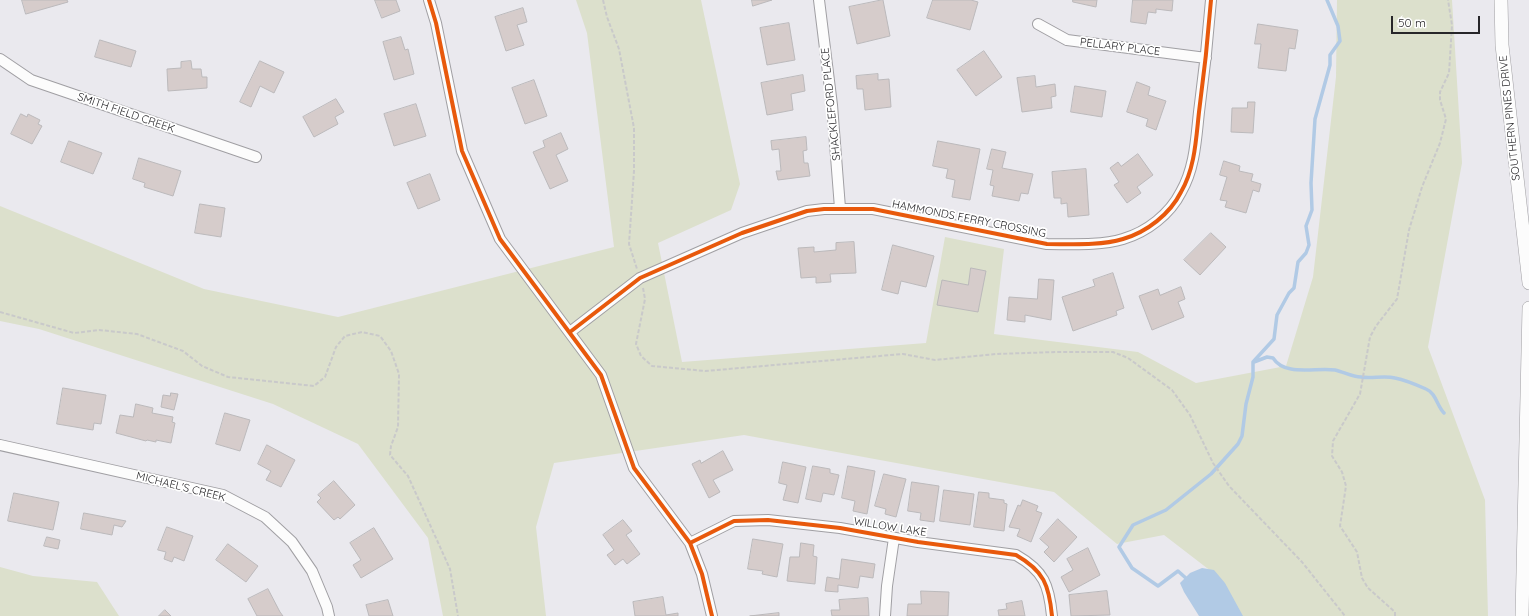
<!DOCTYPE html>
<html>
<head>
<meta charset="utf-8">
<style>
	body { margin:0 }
	#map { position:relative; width:1529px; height:616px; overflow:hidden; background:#eae9ee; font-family:Quicksand,sans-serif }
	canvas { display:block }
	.scale { position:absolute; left:1391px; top:16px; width:89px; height:18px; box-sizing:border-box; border:2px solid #272629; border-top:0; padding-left:5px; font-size:12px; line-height:14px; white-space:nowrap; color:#272629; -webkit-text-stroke:3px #fff; paint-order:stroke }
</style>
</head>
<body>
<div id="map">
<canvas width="1529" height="616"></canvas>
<div class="scale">50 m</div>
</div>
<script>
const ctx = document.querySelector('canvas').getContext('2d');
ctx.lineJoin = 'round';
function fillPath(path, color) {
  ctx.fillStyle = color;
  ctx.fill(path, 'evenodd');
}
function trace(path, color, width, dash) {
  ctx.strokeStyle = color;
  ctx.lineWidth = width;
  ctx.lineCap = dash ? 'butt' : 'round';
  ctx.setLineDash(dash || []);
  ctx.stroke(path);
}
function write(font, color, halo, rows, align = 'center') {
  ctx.font = font + ' Quicksand,sans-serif';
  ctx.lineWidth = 3.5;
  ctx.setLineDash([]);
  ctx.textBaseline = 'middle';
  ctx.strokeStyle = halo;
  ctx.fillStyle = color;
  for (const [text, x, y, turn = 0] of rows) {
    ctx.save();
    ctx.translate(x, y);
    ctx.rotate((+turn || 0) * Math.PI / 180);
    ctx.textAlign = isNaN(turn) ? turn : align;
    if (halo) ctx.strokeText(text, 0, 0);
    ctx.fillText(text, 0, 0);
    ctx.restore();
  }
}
fillPath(new Path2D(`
	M576,0h125l39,184 -9,26 -73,33 24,119 244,-19 19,-106 59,12 -10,85 144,18 58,31 90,-17 27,-89 23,-200 1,-77h115l10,163 -34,184 57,153 3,116h-250l-22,-41 -52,-40 -47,9 -63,-52 -310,-57 -190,28 -18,64 10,89h-103l-15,-78 -70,-94 -85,-40 -234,-75 -39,-8v-115l204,83 134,28 276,-70 -27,-214z
	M0,567l33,9 64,6 22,34h-119z`), '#dce0cc');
fillPath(new Path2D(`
	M1202,568l12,2 11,13 18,33h-44l-15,-24 -4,-9 10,-10z`), '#b1cae5');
trace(new Path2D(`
	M1254,362l13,-5 6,1c12,19 43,9 62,12 9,2 17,7 26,7 11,2 23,-2 34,1 10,2 22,7 31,11 10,4 11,17 18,24
	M1188,580l-10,-9 -20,15 -26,-18 -13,-21 14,-22 33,-15 45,-36 27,-30 4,-8 4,-32 7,-27v-15l21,-23 3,-24 12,-22 5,-5 4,-26 8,-9 3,-8 -3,-19 6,-16 -1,-27 4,-64 15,-54v-10l10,-14 -2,-15 -11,-26`), '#b1cae5', 3.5);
const building = new Path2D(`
	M22,0h45l1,2 -42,12z
	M375,0h21l4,11 -18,7z
	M752,0h20l-19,6z
	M883,0l7,36 -33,8 -8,-37z
	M933,0h38l7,2 -8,28 -43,-12z
	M1073,0h24l-1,7 -23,-5z
	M1133,0h40l-1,11 -16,-2v4l-8,-1 -2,12 -15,-2z
	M523,8l4,14 -10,3 7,20 -18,6 -11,-34z
	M789,23l6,37 -28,5 -7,-37z
	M1258,24l40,6 -3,19 -6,-1 -3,23 -28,-3 3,-24h-6z
	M401,37l4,13 3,-1 6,25 -20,6 -11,-38z
	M100,40l36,11 -5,16 -36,-10z
	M984,51l18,26 -26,19 -19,-26z
	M191,61l1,8h9l1,8h5v11l-39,3 -1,-22 14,-1v-6z
	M260,61l24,11 -10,21 -14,-7 -9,21 -11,-5z
	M878,74v6l11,-1 2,28 -26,3 -2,-21h-6l-1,-13z
	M803,75l2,16 -14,3 2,16 -26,5 -6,-32z
	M1035,76l1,11 19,-3 1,12 -5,1 1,11 -30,4 -5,-34z
	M534,80l13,36 -22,8 -13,-36z
	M1137,82l13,5 -2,8 18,6 -10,29 -10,-4 2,-7 -21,-7z
	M1075,86l31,5 -4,26 -31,-5z
	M336,99l8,13 -9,5 3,7 -24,13 -11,-20z
	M1248,102h7l-2,31 -22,-1 1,-24h15z
	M416,104l10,32 -32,10 -10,-32z
	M21,114l6,3 1,-3 12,6 -2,4 4,2 -10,18 -21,-10z
	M561,133l7,16 -12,6 12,26 -18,8 -17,-37 12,-5 -2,-6z
	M806,137l1,13 -4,1 1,12h4l2,13 -32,4 -2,-9h5l-2,-22 -7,1 -1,-9z
	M69,141l33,12 -9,21 -32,-12z
	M938,141l42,8 -10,51 -18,-3 3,-17 -9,-2 2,-9 -15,-3z
	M992,149l14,3 -4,16 31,6 -5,20 -7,-1 -2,8 -27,-5 2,-10 -4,-1 3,-15 -6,-1z
	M1138,154l15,21 -16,12 4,6 -14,10 -13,-18 5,-3 -9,-14 8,-6 3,4z
	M139,158l42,13 -8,25 -29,-9 1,-4 -12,-4z
	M1224,161l16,5 -1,5 14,3 -2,7 10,3 -2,8 -6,-2 -7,23 -21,-6 2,-6 -7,-1 7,-23 -7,-2z
	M1086,169l3,46 -21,2 -1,-14 -6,1v-6h-7l-2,-26z
	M430,174l10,26 -22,9 -11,-26z
	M200,204l25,4 -4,29 -26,-4z
	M1211,233l15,14 -26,28 -16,-15z
	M854,242l2,31 -26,1 1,8 -15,1v-6l-15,1 -3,-30 16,-1v5l22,-2v-7z
	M893,245l41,11 -8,31 -25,-6 -3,13 -16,-4z
	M971,268l15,3 -8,41 -41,-7 5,-25 26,5z
	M1113,273l11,35 -8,3 1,4 -44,16 -11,-34 33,-11 -2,-6z
	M1039,279l15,1 -3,40 -26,-5v7l-18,-2 2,-23 28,2z
	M1181,287l4,12 -7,3 6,15 -32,13 -13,-34 19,-7 2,6z
	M63,388l43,7 -5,29 -7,-1 -1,7 -36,-6z
	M171,393l7,1 -4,16 -13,-3 2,-12 7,1z
	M136,404l17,4 -1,5 21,4 -1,5 3,1 -4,20 -15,-3v2l-9,-2 -1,1 -30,-8 4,-18 13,2z
	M225,413l25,7 -10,31 -24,-7z
	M267,445l28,15 -14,27 -15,-7 5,-9 -13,-7z
	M723,451l10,19 -20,10 7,12 -11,6 -17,-34 8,-4 1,3z
	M783,462l23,5 -8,36 -15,-3 4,-15 -8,-2z
	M813,466l17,3v4l9,2 -5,20 -11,-2 -2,9 -15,-3z
	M848,466l27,5 -8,43 -14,-3 2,-10 -13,-3z
	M884,474l22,5 -10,38 -11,-3 1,-5 -11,-3z
	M334,481l21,24 -15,14 -2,-2 -4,3 -17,-18 4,-4 -3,-3z
	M912,482l27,4 -5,36 -14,-2 1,-7 -13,-2z
	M944,490l30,4 -4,31 -30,-4z
	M979,492l10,1v5l15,2v3l3,1 -3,27 -30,-4z
	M14,493l45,9 -6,28 -45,-9z
	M1023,500l15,6 -2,5 6,2 -11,29 -14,-6 3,-7 -11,-2 9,-22 2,1z
	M84,513l42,8 -4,6 -8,-2 -2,10 -31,-6z
	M1058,519l19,18 -23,25 -10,-10 5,-5 -9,-8z
	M623,520l9,11 -6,4 14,19 -13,10 -4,-5 -8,6 -8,-10 7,-5 -11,-15z
	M167,527l26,9 -9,25 -10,-4 -2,5 -8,-3 2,-7 -8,-2z
	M374,528l19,31 -32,19 -8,-13 8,-5 -11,-17z
	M47,537l13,3 -2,9 -14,-3z
	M753,539l30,5 -6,33 -15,-3 1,-3 -15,-2z
	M801,543l13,2 -1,11 4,1 -2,27 -28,-3 3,-24h9z
	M228,544l30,22 -12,16 -30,-22z
	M1088,548l12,27 -31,17 -8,-15 12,-7 -6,-11z
	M842,559l33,5 -2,14 -13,-2 -2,12 -20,-3v7l-13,-1 2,-14 12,2z
	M268,589l12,23 3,4h-26l-9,-17z
	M921,591l28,1 -1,24h-41l1,-12h13z
	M1107,591l3,24 -39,1 -2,-21z
	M663,597l3,18 12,-2v3h-43l-2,-14z
	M868,598l1,18h-37l-1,-6h9l-1,-10z
	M388,600l5,16h-24l-3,-11z
	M1022,601l3,15h-26l-1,-6 9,-1 -1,-5z
	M165,610l6,6h-12z
	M779,613v3h-29z`);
fillPath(building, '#d6cccb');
trace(building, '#bbb9bb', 1);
const minor = new Path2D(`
	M429,0l7,23 26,128 38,88 101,136 33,93 56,75 12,31 10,42
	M819,0l13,105 8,103
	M1038,24l29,16 139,18
	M0,59l31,21 225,77
	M570,332l70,-54 102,-45 65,-22 17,-2h49l174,35c24,0 53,2 76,-5 24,-7 47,-25 58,-47 14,-24 15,-53 18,-80 5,-37 9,-74 12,-112
	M0,445l223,50 42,22 27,25 20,29 15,36 2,9
	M690,543l44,-22 34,-1 72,8 78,14 98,13c28,16 33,30 36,61
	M885,616l2,-30 7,-48`);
const tertiary = new Path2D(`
	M1501,0l1,45 27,238
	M1522,616l7,-308`);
trace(minor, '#a09fa3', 12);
trace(tertiary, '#a09fa3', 14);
trace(new Path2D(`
	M603,0l4,17 12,32 15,79v43l-5,73 8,25
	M643,288l2,11 -9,45 5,12 11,10 53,5 198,-17 32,6 61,-6 60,-2h57l15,6 44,32 18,25 23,48 16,23 73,76 43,54
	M0,312l74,21 25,-3 38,4 46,17 19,15 26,11 86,9 11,-9 11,-30 9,-11 17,-4 18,4 11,15 8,23 -1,53 -7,19 -1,9 18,21 42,93 8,47
	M1395,616v-4l-27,-24 -6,-10 -5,-26 -17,-26 6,-40 -4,-14 -10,-16 1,-15 27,-47 10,-57 6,-11 21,-27 12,-69 13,-43 18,-44 6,-24 -6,-19v-8l9,-19 3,-48 -4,-25`), '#c9c9ca', 2, [4, 2]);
trace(minor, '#fcfcfc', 10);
trace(tertiary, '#fcfcfc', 13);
trace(new Path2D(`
	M429,0l7,23 26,128 38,88 101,136 33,93 56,75 12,31 10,42
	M570,332l70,-54 102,-45 65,-22 17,-2h49l174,35c24,0 53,2 76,-5 24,-7 47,-25 58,-47 14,-24 15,-53 18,-80 5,-37 9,-74 12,-112
	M690,543l44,-22 34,-1 72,8 78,14 98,13c28,16 33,30 36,61`), '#e8590c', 4);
write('11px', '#272629', '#fff', [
	["PELLARY PLACE",1120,47,7],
	["SHACKLEFORD PLACE",831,104,-96],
	["SMITH FIELD CREEK",126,113,19],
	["SOUTHERN PINES DRIVE",1510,118,-96],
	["HAMMONDS FERRY CROSSING",969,219,11],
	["MICHAEL'S CREEK",181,487,14],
	["WILLOW LAKE",890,527,9]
]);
</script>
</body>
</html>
